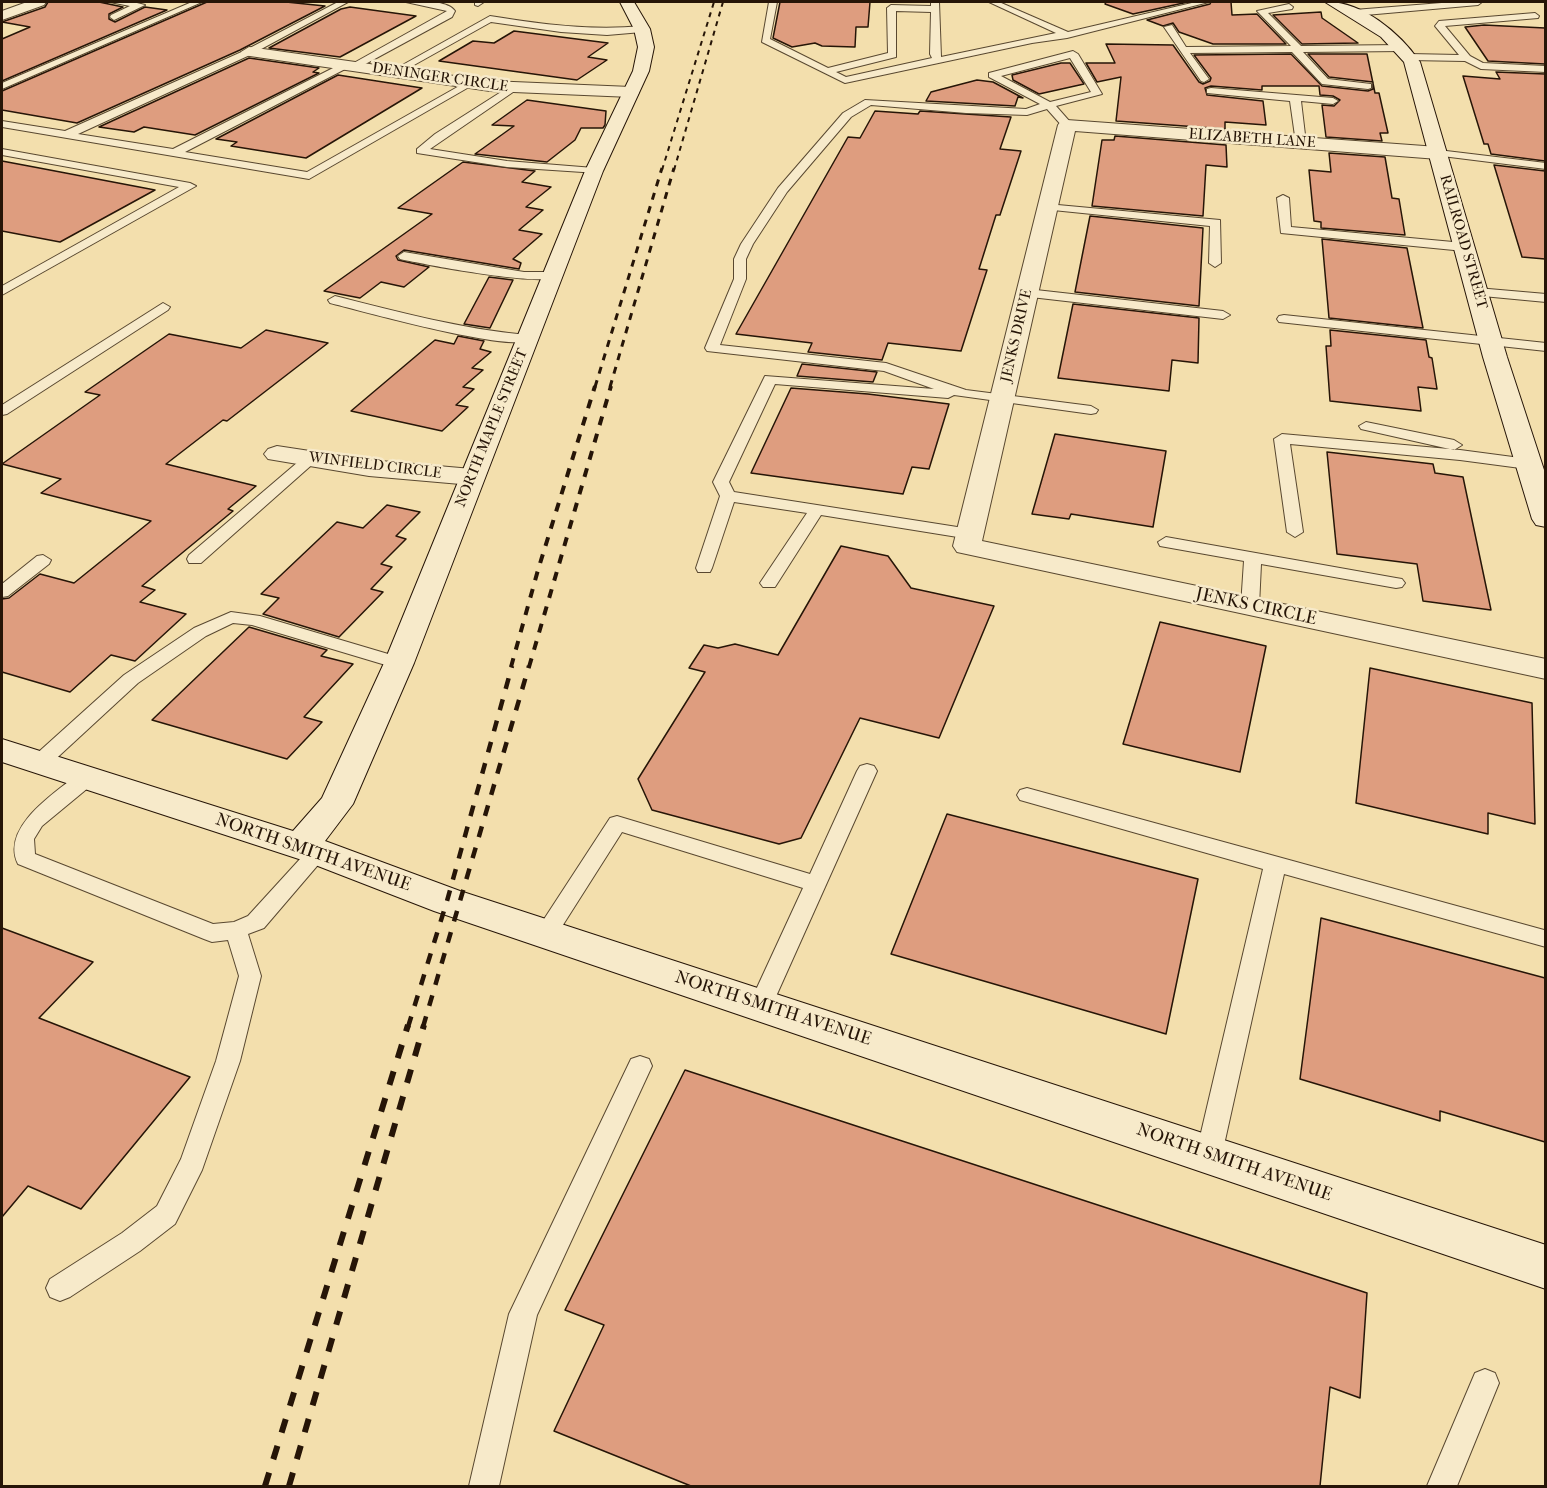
<!DOCTYPE html>
<html>
<head>
<meta charset="utf-8">
<style>
	body { margin:0 }
	#map { position:relative; width:1547px; height:1488px; overflow:hidden; background:#f3dfad; font-family:"IM FELL French Canon",serif }
	canvas { display:block }
	.frame { position:absolute; inset:0; border:3px solid #261507; pointer-events:none }
</style>
</head>
<body>
<div id="map">
<canvas width="1547" height="1488"></canvas>
<div class="frame"></div>
</div>
<script>
const ctx = document.querySelector('canvas').getContext('2d');
ctx.lineJoin = 'round';
function fillPath(path, color) {
  ctx.fillStyle = color;
  ctx.fill(path, 'evenodd');
}
function trace(path, color, width, dash) {
  ctx.strokeStyle = color;
  ctx.lineWidth = width;
  ctx.lineCap = dash ? 'butt' : 'round';
  ctx.setLineDash(dash || []);
  ctx.stroke(path);
}
function write(font, color, halo, rows, align = 'center') {
  ctx.font = font + ' "IM FELL French Canon",serif';
  ctx.lineWidth = 5;
  ctx.setLineDash([]);
  ctx.textBaseline = 'middle';
  ctx.strokeStyle = halo;
  ctx.fillStyle = color;
  for (const [text, x, y, turn = 0] of rows) {
    ctx.save();
    ctx.translate(x, y);
    ctx.rotate((+turn || 0) * Math.PI / 180);
    ctx.textAlign = isNaN(turn) ? turn : align;
    if (halo) ctx.strokeText(text, 0, 0);
    ctx.fillText(text, 0, 0);
    ctx.restore();
  }
}
const building = new Path2D(`
	M48,2h51l24,5 -14,7v5l6,3 30,-15 22,3 -165,71v-42l28,-12 -28,-5 43,-15z
	M207,2h79l39,4 -85,44 -163,73 -75,-13v-19z
	M780,2h90l-2,25h-12l-1,20 -33,-1 -7,-3 -23,4 -19,-9z
	M1106,2h82l-55,12 -28,-10z
	M1211,2h20l1,13 25,-1 29,30h-73l-34,-12 -6,-9 -10,3 -16,-6 63,-16z
	M350,7l66,9 -76,41 -71,-9 72,-39z
	M1321,12l1,6 36,25 -56,1 -29,-29z
	M1484,25l61,3v36l-57,-3 -23,-34z
	M514,31l94,12 -20,14 19,3 -30,20 -138,-19 34,-20 21,2z
	M1106,44l67,1 26,37 4,2 7,-3 1,-3 -17,-23 97,-1 31,32 46,5 5,-2v-7l-44,-5 -21,-23h59l8,39h4l9,40h-8l2,8 -56,-4 -4,-32 12,1 6,-6 -7,-4 -13,-1 -1,-9h-57v4l-51,-4 -6,2 2,7 56,6 3,24 -41,-3v7l-109,-8 5,-44 -24,5 -11,-19h29z
	M249,58l70,10 -6,4 6,1 -124,62 -51,-8 -10,5 -35,-5z
	M1061,63h9l14,21 -45,10 -26,-14 -1,-5z
	M1496,72l49,2v87l-54,-7 -3,-10h-4l-21,-68 37,3z
	M338,75l84,13 -116,70 -75,-12 6,-4 -21,-3z
	M977,80l16,2 30,16 -5,-1 -3,9 -89,-5 5,-9z
	M527,100l79,11 -1,14 -2,3h-22l-6,12 -28,22 -72,-8 39,-28 -22,-1z
	M875,111l43,3 2,-3 91,6 -11,32 21,2 -21,64h-4l-17,54 8,1 -26,81 -73,-8 -6,17 -74,-8 4,-9 -76,-9 112,-197 12,1z
	M1115,136l111,9 1,22 -21,-2 -3,51 -111,-10 10,-66h12z
	M1329,153l56,4 7,41 7,1 6,36 -84,-7v-6l-7,-1 -5,-51 22,2z
	M2,161l32,6 121,23 -95,52 -58,-11z
	M463,162l72,9 -13,11 29,5 -25,20 17,3 -24,20 23,4 -29,25 8,4 -2,6 -115,-19 -8,6 2,4 31,7 -25,20 -23,-5 -21,16 -36,-7 108,-77 -34,-6z
	M1494,165l51,6v88l-23,-2z
	M1090,216l113,12 -4,78 -124,-14z
	M1322,239l85,9 16,80 -94,-10z
	M489,277l24,3 -23,48 -26,-4z
	M1073,304l126,14 -1,45 -26,-3 -3,31 -111,-13z
	M266,330l62,13 -101,78 -4,-1 -57,44 90,22 -28,23 5,2 -91,75 13,4 -15,12 46,12 -51,47 -24,-6 -41,37 -68,-20v-73l7,-1 31,-24 34,9 77,-62 -110,-28 20,-14 -59,-15 98,-69 -15,-3 84,-58 72,14z
	M1330,330l96,10 3,17 3,1 5,31 -19,-2 3,24 -91,-10 -4,-55h5z
	M458,336l26,5 -4,8 11,3 -19,16 11,2 -20,17 11,2 -18,16 12,2 -26,24 -91,-20 84,-71 19,4z
	M802,364l75,8 -4,10 -76,-6z
	M791,388l77,6 81,10 -20,65 -17,-2 -9,27 -152,-21z
	M1055,434l111,17 -13,76 -82,-13 -2,5 -37,-5z
	M1327,452l106,12 2,9 28,4 28,133 -68,-9 -6,-37 -80,-10z
	M387,505l33,7 -24,24 10,3 -25,25 11,3 -21,22 12,3 -44,45 -76,-23 16,-16 -18,-4 76,-72 26,6z
	M841,546l47,10 23,32 83,18 -55,132 -79,-20 -59,120 -22,6 -127,-34 -14,-31 67,-107 -16,-4 15,-23 14,3 17,-4 43,11z
	M1160,622l106,24 -26,126 -117,-28z
	M249,627l78,23 -6,6 32,8 -49,53 18,5 -35,37 -135,-39z
	M1370,668l162,35 3,121 -47,-11v21l-132,-31z
	M947,814l251,65 -32,155 -275,-80z
	M1321,918l224,60v164l-105,-31v10l-140,-42z
	M2,928l91,34 -54,56 151,59 -109,132 -53,-23 -26,31z
	M685,1070l682,223 -7,105 -30,-11 -10,99h-629l-137,-55 50,-106 -39,-15z`);
fillPath(building, '#de9d7f');
trace(building, '#261507', 1.5);
const lane = new Path2D(`
	M110,2h23l12,3 -31,15 -4,-3 1,-2 19,-9z
	M192,2h10l-200,87v-6z
	M338,2h10l-96,52 -174,80 95,15 170,-86h6v4l-164,85 122,20 161,-91 8,2 -167,96 -307,-52v-6l63,10 181,-81z
	M406,2c12,-1 42,-2 49,9l-3,6 -94,51h-6v-4l95,-53z
	M475,2h9l-6,4 -3,-1z
	M769,2h8l-7,37 58,29 60,-15 -1,-45 4,-3 40,1v-4h8l2,55 115,-24 -67,-31h10l69,30 128,-30h13l-142,36 -35,5 -187,40 -83,-41zM896,11l35,1 -1,42 2,4 -86,19 -10,-5 60,-15z
	M1454,2h28l-4,3 -124,11 -4,-3 4,-3z
	M1289,4l4,3 -1,2 -24,4 33,33 102,-1 5,3 -5,3 -100,1 25,27 43,5v4l-3,1 -46,-5 -30,-32 -102,1 19,26 -5,3 -3,-1 -37,-54 8,-2 14,22 105,-1 -34,-35z
	M1535,13l4,3 -1,2 -93,8 25,30 13,7 63,3v6l-65,-3 -16,-8 -56,-1 -5,-3 5,-3 50,1 -24,-29 4,-5z
	M490,16c51,8 100,15 152,10l5,3 -5,3 -35,3 -46,-3 -70,-10 -93,52 -8,-2z
	M1073,51l5,3 24,40 -46,12 15,17v4h-8l-16,-18 -20,6 -61,-2 -95,-8 -20,12 -64,75 -34,52 -7,15v20l-26,66 166,18 80,27 125,16 7,4 -2,3 -5,1 -137,-19 -6,3 -173,-14 -46,98 5,10 236,37 8,5 -8,5 -149,-24 -46,72h-12l-3,-4 47,-70 -73,-11 -22,66 -2,4h-12l-2,-4 24,-72 -7,-14 52,-106 169,13 -50,-18 -177,-20 -2,-3 29,-69v-20l7,-15 37,-56 65,-75 22,-13 161,9 14,-5 -51,-27v-4zM1070,58l21,34 -41,10 -49,-26z
	M512,85l5,3 -1,2 -86,59 77,12 87,7 6,3 -2,2 -91,-6 -90,-14v-4l18,-15z
	M1211,88l122,10 5,3 -5,3 -32,-3 5,42 -5,3 -5,-3 -6,-42 -83,-8v-4z
	M2,149l188,34 6,3 -194,109v-9l177,-99 -177,-32z
	M1438,150l108,13v6l-112,-14v-4z
	M1283,195l6,3 2,29 173,16 6,4 -6,4 -183,-18 -4,-35z
	M1047,204l173,16 1,43 -6,4 -6,-4 1,-37 -167,-17v-4z
	M404,252l120,20h28l6,4c-12,12 -136,-12 -158,-17l-2,-3z
	M1477,288l69,6v8l-74,-7 -1,-3 1,-3z
	M1027,289l196,22 7,4 -7,4 -201,-23 -1,-3z
	M335,296c64,16 126,33 192,39l7,4c-16,16 -176,-29 -204,-36l-2,-3z
	M163,303l7,4 -2,3 -161,104 -5,1v-10z
	M1284,315l262,28v8l-267,-29 -2,-3 2,-3z
	M1366,422l88,18 8,5 -8,5 -93,-21 -2,-3z
	M1282,434l178,16 68,9 8,5 -8,5 -68,-9 -170,-16 13,88 -8,5 -8,-5 -13,-93z
	M310,454l8,5 -3,3 -114,101h-12l-2,-4 2,-4 116,-99z
	M1166,537l230,41 6,1 3,4 -3,4 -6,1 -135,-24 -2,42 -3,4h-12l-3,-4 3,-45 -84,-15 -2,-4z
	M43,555l8,5 -2,4 -41,32 -6,1v-13l35,-28z
	M231,612l29,4 145,43 3,4 -3,4 -6,2 -147,-44 -19,-2 -27,13 -68,47 -91,84 -7,2 -7,-2 -3,-5 3,-5 91,-82 70,-47z
	M867,764l7,2 3,5 -108,241 -8,3 -8,-3 -4,-7 54,-117 -181,-56 -68,107 -8,3 -8,-3 -3,-6 75,-115 7,-2 193,58 47,-103 3,-5z
	M87,771l7,2 3,5 -3,5 -52,43 -8,13 1,15 178,70 21,-2 14,-6 63,-69 7,-3 7,3 4,5 -65,76 -16,6 13,42 -21,85 -38,109 -27,54 -35,27 -70,46 -10,4 -10,-4 -4,-9 4,-9 72,-46 35,-27 24,-47 35,-98 23,-85 -11,-36 -16,2 -8,-3 -186,-75c-18,-37 38,-72 62,-91z
	M1027,788l517,142 2,17 -262,-73 -62,280 -4,8 -9,3 -9,-3 -4,-8 67,-285 -243,-69 -3,-5 3,-5z
	M640,1056l9,3 3,7 -115,249 -38,171h-30l40,-172 122,-255z
	M1485,1369l10,4 4,10 -42,103h-30l48,-113z`);
const street = new Path2D(`
	M27,2h19l-2,3 -42,15v-9z
	M249,47l241,34 141,6 6,1 2,4 -2,4 -6,1 -141,-6 -247,-36 -2,-3z
	M1067,120l371,27 7,2 2,4 -2,4 -7,2 -363,-28 -93,410 564,118v20l-589,-127 -4,-6 105,-421 3,-4z
	M277,446l92,14 103,9 9,2 4,6 -4,6 -9,2 -103,-9 -101,-17 -4,-5 4,-5z`);
const secondary = new Path2D(`
	M620,2h14l16,27 4,18 -5,24 -46,100 -189,492 -61,141 -28,37 135,50 1086,354v44l-1112,-378 -129,-50 -303,-99v-23l291,92 29,-33 62,-135 201,-492 48,-100 5,-24 -4,-18z
	M1325,2c36,-2 75,31 95,60l87,295 39,119v51l-10,-2 -4,-6 -49,-162 -79,-295 -23,-25z`);
trace(lane, '#594830', 2);
trace(street, '#594830', 2);
trace(secondary, '#261507', 2);
fillPath(lane, '#f7eaca');
fillPath(street, '#f7eaca');
fillPath(secondary, '#f7eaca');
trace(new Path2D(`
	M662,170l52,-168
	M674,170l49,-168`), '#261507', 2, [5, 5]);
trace(new Path2D(`
	M595,387l67,-219
	M610,387l64,-219`), '#261507', 3, [7, 7]);
trace(new Path2D(`
	M511,667l27,-97 57,-184
	M529,667l82,-281`), '#261507', 4, [9, 9]);
trace(new Path2D(`
	M408,1027l39,-126 65,-235
	M423,1027l106,-361`), '#261507', 4.5, [11, 11]);
trace(new Path2D(`
	M265,1486l143,-461
	M289,1486l135,-461`), '#261507', 6, [14, 14]);
write('15px', '#261507', '#f7eaca', [
	["DENINGER CIRCLE",440,78,8],
	["ELIZABETH LANE",1252,139,4],
	["RAILROAD STREET",1463,242,74],
	["JENKS DRIVE",1017,336,-77],
	["NORTH MAPLE STREET",492,428,-68],
	["WINFIELD CIRCLE",375,466,7]
]);
write('18px', '#261507', '#f7eaca', [
	["JENKS CIRCLE",1256,607,12],
	["NORTH SMITH AVENUE",313,853,19],
	["NORTH SMITH AVENUE",773,1009,18],
	["NORTH SMITH AVENUE",1234,1163,19]
]);
</script>
</body>
</html>
